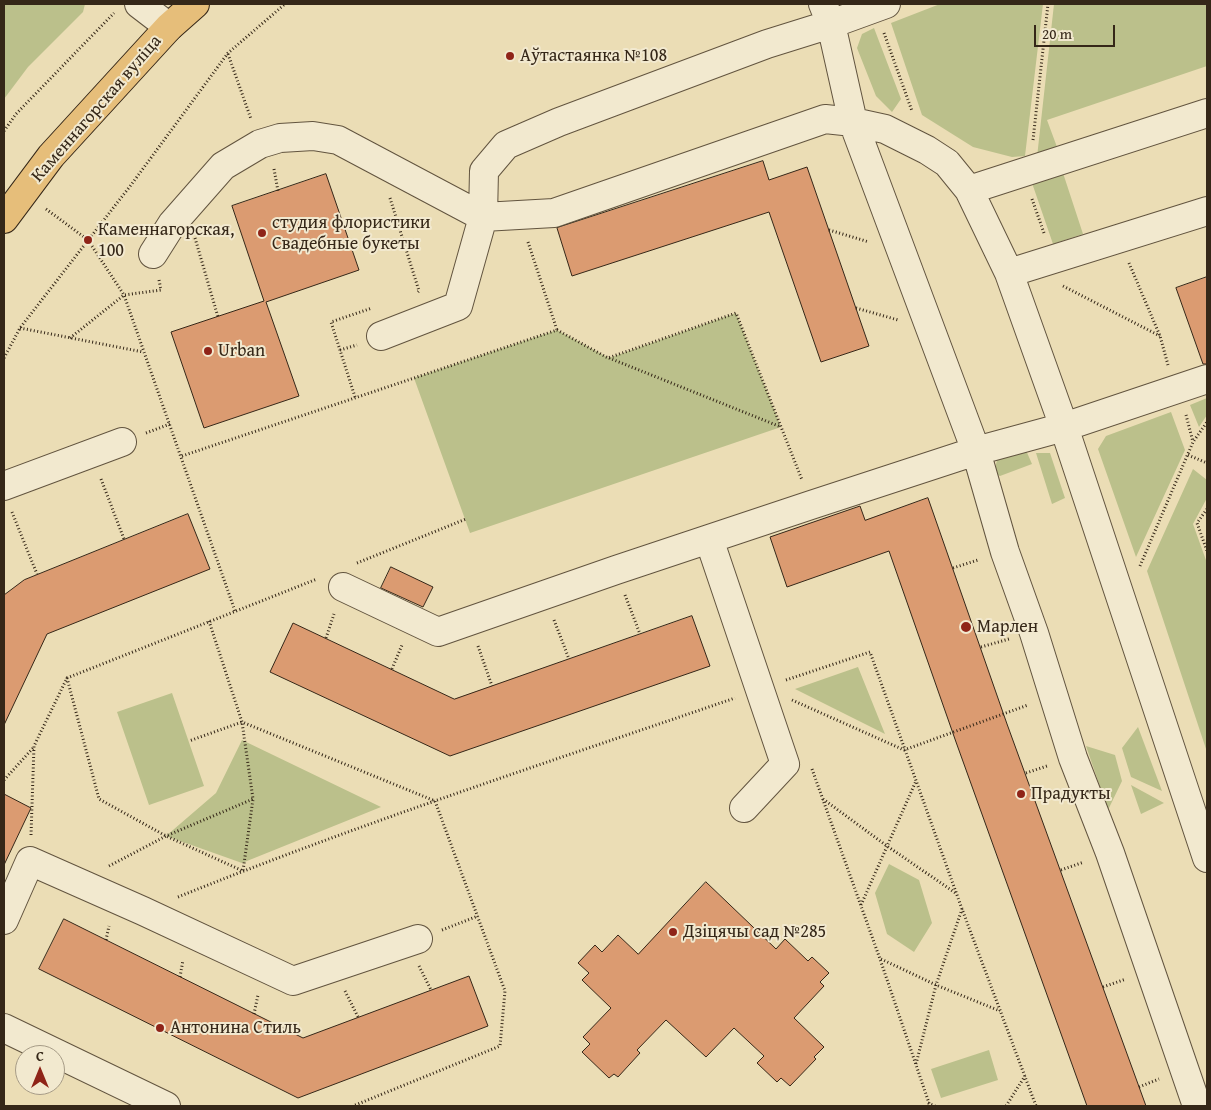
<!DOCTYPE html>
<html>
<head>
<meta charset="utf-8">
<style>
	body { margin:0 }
	#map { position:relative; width:1211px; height:1110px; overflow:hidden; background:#ebddb5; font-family:"Gentium Book Plus",serif }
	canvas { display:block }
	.frame { position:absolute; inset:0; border:5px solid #352718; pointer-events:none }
	.north { position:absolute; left:15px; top:1045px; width:50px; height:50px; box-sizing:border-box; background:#f2e9cf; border:1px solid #a69b86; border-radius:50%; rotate:0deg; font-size:14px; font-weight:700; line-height:20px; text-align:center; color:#352718 }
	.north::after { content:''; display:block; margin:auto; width:18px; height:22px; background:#8f2418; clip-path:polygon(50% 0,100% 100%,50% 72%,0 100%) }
	.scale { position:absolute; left:1034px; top:25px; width:81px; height:22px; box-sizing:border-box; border:2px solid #352718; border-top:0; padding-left:6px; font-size:15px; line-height:18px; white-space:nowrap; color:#352718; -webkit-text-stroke:4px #f2e9cf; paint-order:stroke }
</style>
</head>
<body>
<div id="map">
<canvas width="1211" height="1110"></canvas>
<div class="frame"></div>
<div class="north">С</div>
<div class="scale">20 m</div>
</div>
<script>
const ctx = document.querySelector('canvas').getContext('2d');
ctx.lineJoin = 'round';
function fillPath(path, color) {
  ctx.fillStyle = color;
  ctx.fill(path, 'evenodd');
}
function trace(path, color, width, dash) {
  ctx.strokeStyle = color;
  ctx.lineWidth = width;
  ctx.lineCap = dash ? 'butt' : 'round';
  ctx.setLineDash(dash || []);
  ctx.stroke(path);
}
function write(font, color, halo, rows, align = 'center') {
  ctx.font = font + ' "Gentium Book Plus",serif';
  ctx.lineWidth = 4;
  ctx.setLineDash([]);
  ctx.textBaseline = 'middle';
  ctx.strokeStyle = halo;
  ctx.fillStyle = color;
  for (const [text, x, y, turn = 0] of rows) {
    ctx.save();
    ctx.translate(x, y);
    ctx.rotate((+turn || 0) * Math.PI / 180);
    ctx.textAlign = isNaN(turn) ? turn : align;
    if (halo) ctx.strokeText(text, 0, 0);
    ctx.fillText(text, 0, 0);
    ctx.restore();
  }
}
fillPath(new Path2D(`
	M4,4h81l-2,8 -55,55 -24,32z
	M940,4h103l-18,152 -13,1 -39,-10 -51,-32 -31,-92z
	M1054,4h153v62l-160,54 10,27 -20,10z
	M874,28l27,71 -9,13 -16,-16 -19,-48 5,-14z
	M1063,173l20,61 -30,10 -21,-61z
	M736,313l45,114 -311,106 -56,-155 143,-48 52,28z
	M1207,398v17l-8,12 -9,-22z
	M1171,412l14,38 -49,107 -38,-108 8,-13z
	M1025,448l7,16 -32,12 -6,-3 3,-13z
	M1036,453h14l15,45 -13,6z
	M1193,469l14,11v18l-14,26 14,39v189l-60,-181z
	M858,667l27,67 -90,-45z
	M172,693l32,93 -55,19 -32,-93z
	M1138,727l24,64 -31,-14 -9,-29z
	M242,740l139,67 -139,56 -76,-27 50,-43z
	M1086,746l29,9 7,26 -14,29z
	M1131,785l33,18 -23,11z
	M889,864l30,16 13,43 -18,29 -27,-18 -12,-41z
	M989,1050l9,30 -57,18 -10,-29z`), '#bbc08b');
const building = new Path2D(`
	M763,161l6,19 38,-13 62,179 -48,16 -52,-150 -197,64 -15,-48z
	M326,174l33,96 -93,32 33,94 -95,32 -33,-96 93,-31 -32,-95z
	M1207,277v87h-4l-27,-76z
	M928,498l79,226 139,382h-59l-131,-364 -67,-191 -102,36 -17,-50 90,-31 5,14z
	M188,514l22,55 -163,65 -43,91v-130l20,-15z
	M391,567l42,20 -10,20 -42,-19z
	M692,616l18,50 -260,90 -180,-84 23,-49 161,76z
	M4,794l27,14 -27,57z
	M706,882l70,67 9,-10 23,22 4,-4 17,16 -9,9 4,4 -30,32 30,29 -10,10 2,2 -26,27 -9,-8 -4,4 -20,-19 7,-7 -30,-28 -28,29 -40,-37 -29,30 3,3 -22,24 -4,-3 -5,4 -27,-26 8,-8 -7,-7 28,-29 -29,-28 7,-7 -11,-10 17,-18 7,7 16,-17 20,19z
	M64,919l239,119 166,-62 19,50 -190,72 -259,-129z`);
fillPath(building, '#db9b71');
trace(building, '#352718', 1);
const minor = new Path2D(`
	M139,4l30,23
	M823,4l8,20 22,98 123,329 29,101 29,81 39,125 37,95 87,253
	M969,190l238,-77
	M153,254l19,-30 51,-58 37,-22 20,-6 33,-2 25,4 145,77 71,-4 271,-94 28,3 32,7 42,21 20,13 22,27 40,83 55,154 143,431
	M1009,273l198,-62
	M381,336l77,-30 25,-89 1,-46 22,-26 53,-23 208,-78 64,-20 55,-20
	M4,486l118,-44
	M709,539l76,225 -41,44
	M343,587l95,45 178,-62 195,-65 165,-54 88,-24 143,-48
	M4,920l26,-59 113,50 150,70 125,-42
	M4,1028l162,78`);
const major = new Path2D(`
	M4,219l47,-63 118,-129 26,-23`);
trace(minor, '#62543f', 30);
trace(major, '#352718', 30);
trace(new Path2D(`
	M884,33l28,78
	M228,54l23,65
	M4,131l12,-17 98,-101
	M1033,140l15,-136
	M274,169l4,22
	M390,198l29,93 -1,1
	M1032,199l12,34
	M46,209l42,31 36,55 111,316
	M829,230l40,12
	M195,238l23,79
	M528,242l29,88
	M1129,263l31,73 8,29
	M1063,286l97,50
	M856,308l42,12
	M20,328l123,24
	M70,338l54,-43 37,-5 -2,-10
	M340,350l17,-5
	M4,358l16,-30 111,-143 97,-132 57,-49
	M609,358l172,69
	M355,397l-24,-75 41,-14
	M1186,415l7,27
	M146,433l24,-9
	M1188,455l19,8
	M182,456l375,-126 51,28 128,-45 66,167
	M101,479l23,60
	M1207,509l-10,14 10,28
	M12,512l25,62
	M357,563l109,-44
	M1140,566l53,-124 14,-20
	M953,568l25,-8
	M625,595l15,39
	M554,620l15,39
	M209,621l33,101 193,79 70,190 -5,55 -147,60
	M326,638l8,-24
	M478,646l14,40
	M981,647l28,-8
	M392,669l10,-24
	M67,678l32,121 67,37 77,35 10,-72 -11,-77 -53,19
	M786,680l84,-28 92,257 74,197
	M792,700l112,50 124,-45
	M812,769l68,190 50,147
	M1026,773l21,-7
	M4,780l30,-33
	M823,799l64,47 70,48
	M31,835l3,-89 33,-68 250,-99
	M109,866l57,-30 87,-37
	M1061,870l23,-8
	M178,897c183,-74 371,-135 557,-199
	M861,905l55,-124
	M442,930l36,-14
	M106,940l3,-14
	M881,959l55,26 64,26
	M419,966l12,24
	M180,977l3,-17
	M1103,987l23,-8
	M345,991l13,26
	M254,1014l4,-19
	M916,1064l20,-79 26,-76
	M1139,1087l20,-8
	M928,1103l7,3
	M1006,1106l19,-30`), '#352718', 3, [1, 2.5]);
trace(minor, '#f2e9cf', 28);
trace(major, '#e6be7a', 28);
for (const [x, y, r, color] of [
	[510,56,5,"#8f2418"],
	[262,233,5,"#8f2418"],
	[88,240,5,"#8f2418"],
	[208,351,5,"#8f2418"],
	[966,627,6,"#8f2418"],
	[1021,794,5,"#8f2418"],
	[673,932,5,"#8f2418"],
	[160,1028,5,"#8f2418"]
]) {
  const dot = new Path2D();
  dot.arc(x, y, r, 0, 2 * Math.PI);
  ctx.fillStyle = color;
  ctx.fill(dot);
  trace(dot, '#f2e9cf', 2);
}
write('18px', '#352718', '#f2e9cf', [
	["Аўтастаянка №108",520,56],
	["студия флористики",272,223],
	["Свадебные букеты",272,244],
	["Каменнагорская,",98,230],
	["100",98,251],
	["Urban",218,351],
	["Марлен",977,627],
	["Прадукты",1031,794],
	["Дзіцячы сад №285",683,932],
	["Антонина Стиль",170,1028]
], 'left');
write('18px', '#352718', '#f2e9cf', [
	["Каменнагорская вуліца",97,109,-49]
]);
</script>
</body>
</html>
